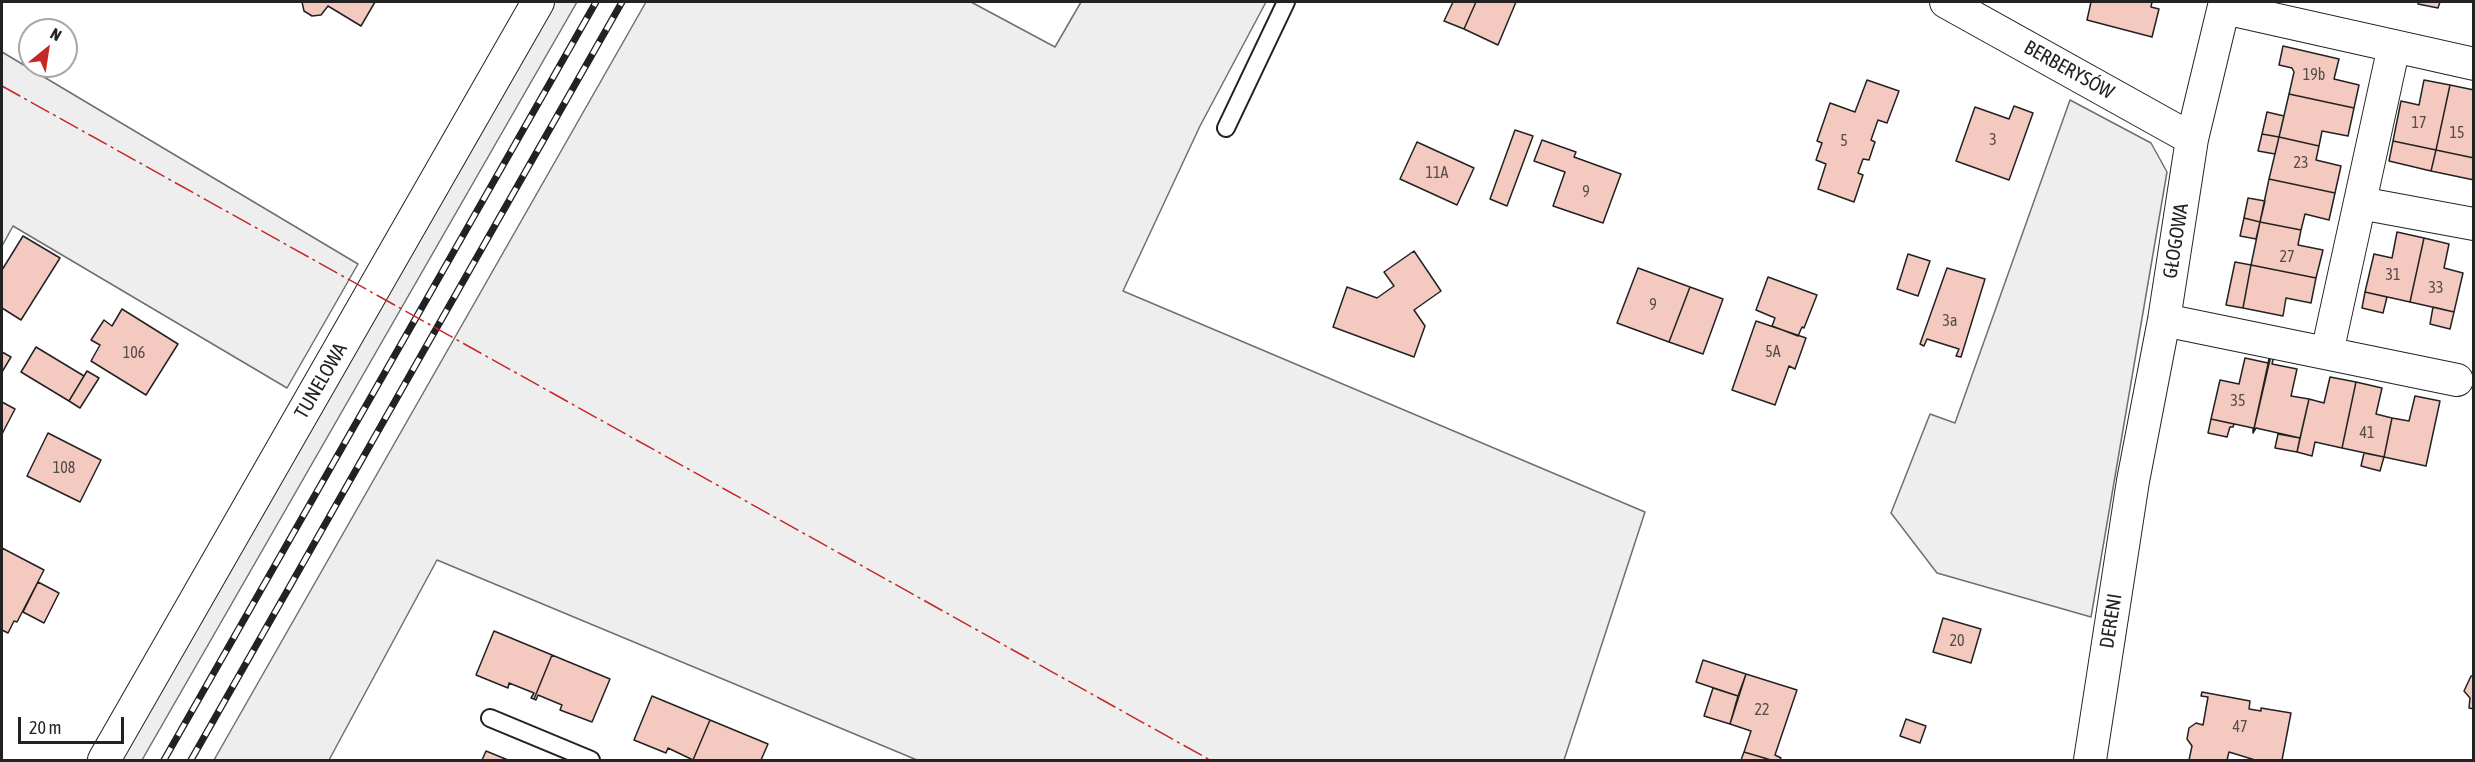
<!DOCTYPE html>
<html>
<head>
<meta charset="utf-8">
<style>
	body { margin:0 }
	#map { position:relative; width:2475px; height:762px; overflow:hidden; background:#fff; font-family:"Asap Condensed",sans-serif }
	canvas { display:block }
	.frame { position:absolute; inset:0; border:3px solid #222; pointer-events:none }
	.north { position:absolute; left:18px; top:18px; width:60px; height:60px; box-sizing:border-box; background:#fff; border:2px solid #a7a7a7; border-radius:50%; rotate:30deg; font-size:16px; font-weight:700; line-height:24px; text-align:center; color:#222 }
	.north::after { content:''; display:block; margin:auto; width:21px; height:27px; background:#c62828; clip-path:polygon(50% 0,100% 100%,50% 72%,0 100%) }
	.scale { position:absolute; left:18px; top:717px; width:106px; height:27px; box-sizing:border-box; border:3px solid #222; border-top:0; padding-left:8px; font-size:18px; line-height:21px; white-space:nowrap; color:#222; -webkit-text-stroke:4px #fff; paint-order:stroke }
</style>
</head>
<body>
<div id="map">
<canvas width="2475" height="762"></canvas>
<div class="frame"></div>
<div class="north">N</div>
<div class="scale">20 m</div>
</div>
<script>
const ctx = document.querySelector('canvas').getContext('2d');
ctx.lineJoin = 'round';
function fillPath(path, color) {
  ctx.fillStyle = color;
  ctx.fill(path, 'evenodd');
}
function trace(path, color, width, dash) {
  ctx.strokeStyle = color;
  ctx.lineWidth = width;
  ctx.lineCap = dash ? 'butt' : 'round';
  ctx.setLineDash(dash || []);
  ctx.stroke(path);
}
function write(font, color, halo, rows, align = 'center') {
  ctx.font = font + ' "Asap Condensed",sans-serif';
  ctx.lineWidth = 4.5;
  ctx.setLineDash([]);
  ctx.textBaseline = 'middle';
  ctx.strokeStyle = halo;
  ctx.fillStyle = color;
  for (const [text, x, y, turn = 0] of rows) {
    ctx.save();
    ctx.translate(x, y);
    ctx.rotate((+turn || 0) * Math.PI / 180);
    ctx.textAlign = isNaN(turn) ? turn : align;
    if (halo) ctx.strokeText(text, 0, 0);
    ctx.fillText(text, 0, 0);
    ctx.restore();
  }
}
const green = new Path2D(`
	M552,2h25l-435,758h-22z
	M646,2h325l84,45 26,-45h185l-66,124 -77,165 522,221 -81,248h-647l-480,-200 -108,200h-115z
	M2,52l356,212 -71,124 -274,-162 -11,20z
	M2070,100l81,43 16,29 -76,445 -154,-44 -46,-60 39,-99 25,9z`);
fillPath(green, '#eee');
trace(green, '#6f6f6f', 1.5);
const building = new Path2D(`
	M302,2h73l-14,24 -33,-20 -7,9 -9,1 -8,-5z
	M1453,2h23l-12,27 -20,-8z
	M1476,2h40l-18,43 -34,-16z
	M2091,2h61l-1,5 8,2 -7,28 -65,-17z
	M2418,2h22l-2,6 -20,-4z
	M2283,46l56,13 -5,20 25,6 -5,23 -65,-14 5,-22 -2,-4 -13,-3z
	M1867,80l32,11 -12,32 -9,-3 -7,20 4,2 -6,18 -6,-1 -5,14 5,2 -9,27 -36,-13 8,-25 -10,-4 6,-17 -5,-2 13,-38 25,9z
	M2424,80l26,5 -14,65 -43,-9 8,-40 18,4z
	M2450,85l24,5v68l-38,-8z
	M2289,94l65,14 -6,28 -26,-5 -3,15 -40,-9z
	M2014,106l19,7 -24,67 -53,-19 19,-54 34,12z
	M2267,112l17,4 -5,21 -17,-3z
	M1515,130l18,6 -26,70 -17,-7z
	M2262,134l17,3 -4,17 -17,-3z
	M2279,137l40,9 -3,14 25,6 -6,27 -66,-14z
	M1542,140l34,12 -2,5 47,17 -18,49 -50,-17 12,-34 -31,-11z
	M2393,141l43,9 -5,21 -42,-10z
	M1417,142l57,26 -17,37 -57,-26z
	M2436,150l38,8v22l-43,-9z
	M2269,179l66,14 -6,27 -24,-6 -4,16 -41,-8z
	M2248,198l17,3 -5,21 -16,-4z
	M2244,218l16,4 -4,17 -16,-3z
	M2260,222l41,8 -3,15 25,5 -7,28 -65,-13z
	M2397,232l27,6 -14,64 -45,-10 9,-38 18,4z
	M23,236l37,22 -39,62 -19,-12v-38z
	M2424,238l25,6 -5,24 19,5 -9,39 -44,-10z
	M1414,251l27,40 -27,19 11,16 -11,31 -81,-30 14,-40 30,11 17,-12 -10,-14z
	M1908,254l22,7 -12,35 -21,-7z
	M2235,262l16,3 -8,43 -17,-3z
	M2251,265l65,13 -5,25 -25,-5 -3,18 -40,-8z
	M1638,268l52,19 -21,55 -52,-19z
	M1947,268l38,11 -24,78 -5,-1 3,-7 -32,-10 -3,7 -4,-2z
	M1768,277l49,18 -13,33 -2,-1 -4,9 -26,-10 3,-8 -19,-8z
	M1690,287l33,12 -20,55 -34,-12z
	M2365,292l22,5 -4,16 -21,-5z
	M2433,307l21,5 -4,17 -20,-5z
	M122,309l56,35 -32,51 -55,-34 9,-16 -9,-5 13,-20 8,6z
	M1756,321l50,17 -11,31 -6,-3 -14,39 -43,-15z
	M36,347l48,29 -15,25 -48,-29z
	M2,352l9,5 -9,15z
	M2270,355l-17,78v-5l-42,-9 9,-39 19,4 6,-26 23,5z
	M2271,355l3,1 -2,8 25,5 -6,27 18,3 -9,39 -44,-10 -3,5z
	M87,371l12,7 -19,30 -11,-7z
	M2330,377l26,5 -14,66 -27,-6 -3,14 -15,-4 12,-53 15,4z
	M2356,382l26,6 -6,26 16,4 -8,39 -42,-9z
	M2415,396l25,5 -14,65 -42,-9 8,-39 17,3z
	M2,402l13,7 -13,25z
	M2211,419l23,5 -1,3h-3l-3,10 -19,-4z
	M48,433l53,27 -21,42 -53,-26z
	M2278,434l22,4 -3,14 -22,-4z
	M2364,453l20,4 -4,14 -19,-5z
	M2,548l42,22 -27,52 -3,-1 -6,12 -6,-3z
	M38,582l21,11 -15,30 -21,-11z
	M1943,618l38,11 -10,34 -38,-11z
	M494,631l58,24 -18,44 -3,-1 3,-5 -25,-10 -1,5 -32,-13z
	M552,655l58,24 -18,43 -32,-12 2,-5 -24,-10 -2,5 -2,-1z
	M1703,660l43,14 -8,22 -42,-14z
	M1746,674l51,16 -22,65 6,3 -1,2h-9l-27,-8 7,-21 -21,-7z
	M2471,676h3v33l-5,-1 1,-10 -6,-7z
	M1713,688l25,8 -8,28 -26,-8z
	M2202,692l48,9 -1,8 12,2v-3l30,5 -9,47h-27l-26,-8 -2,8h-38l3,-14 -5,-7 2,-11 7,-5 7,2 5,-28 -7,-1z
	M652,696l58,24 -17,40 -25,-12 -2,5 -32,-13z
	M1906,719l20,7 -6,17 -20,-7z
	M710,720l58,24 -7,16h-68z
	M486,751l22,9h-26z
	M1744,752l27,8h-30z`);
fillPath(building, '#f3c9c0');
trace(building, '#222', 1.5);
const lane = new Path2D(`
	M1226,128l60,-126
	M490,718l101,42`);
const street = new Path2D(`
	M1946,2l246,137
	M2224,8l250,56
	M2360,203l114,21
	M2164,320l293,60
	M2327,353l67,-307
	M104,760l434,-758
	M2090,760l43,-279 31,-161 28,-181 33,-137`);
trace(lane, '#222', 20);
trace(street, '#222', 34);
trace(lane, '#fff', 16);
trace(street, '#fff', 32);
const rail = new Path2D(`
	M164,760l432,-758
	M191,760l431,-758`);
trace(rail, '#222', 7);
trace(rail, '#fff', 4.5, [14]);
trace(new Path2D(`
	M2,86l1208,674`), '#c62828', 1.5, [21, 4.5, 3, 4.5]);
write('16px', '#564c4a', null, [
	["19b",2314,75],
	["17",2419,123],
	["15",2457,133],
	["3",1993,140],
	["5",1844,141],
	["23",2301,163],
	["11A",1437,173],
	["9",1586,192],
	["27",2287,257],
	["31",2393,275],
	["33",2436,288],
	["9",1653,305],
	["3a",1950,321],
	["5A",1773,352],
	["106",134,353],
	["35",2238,401],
	["41",2367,433],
	["108",64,468],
	["20",1957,641],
	["22",1762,710],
	["47",2240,727]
]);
write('20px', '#222', '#fff', [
	["BERBERYSÓW",2069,70,29],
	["GŁOGOWA",2176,241,-81],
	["TUNELOWA",321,381,-60],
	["DERENI",2111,621,-81]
]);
</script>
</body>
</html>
